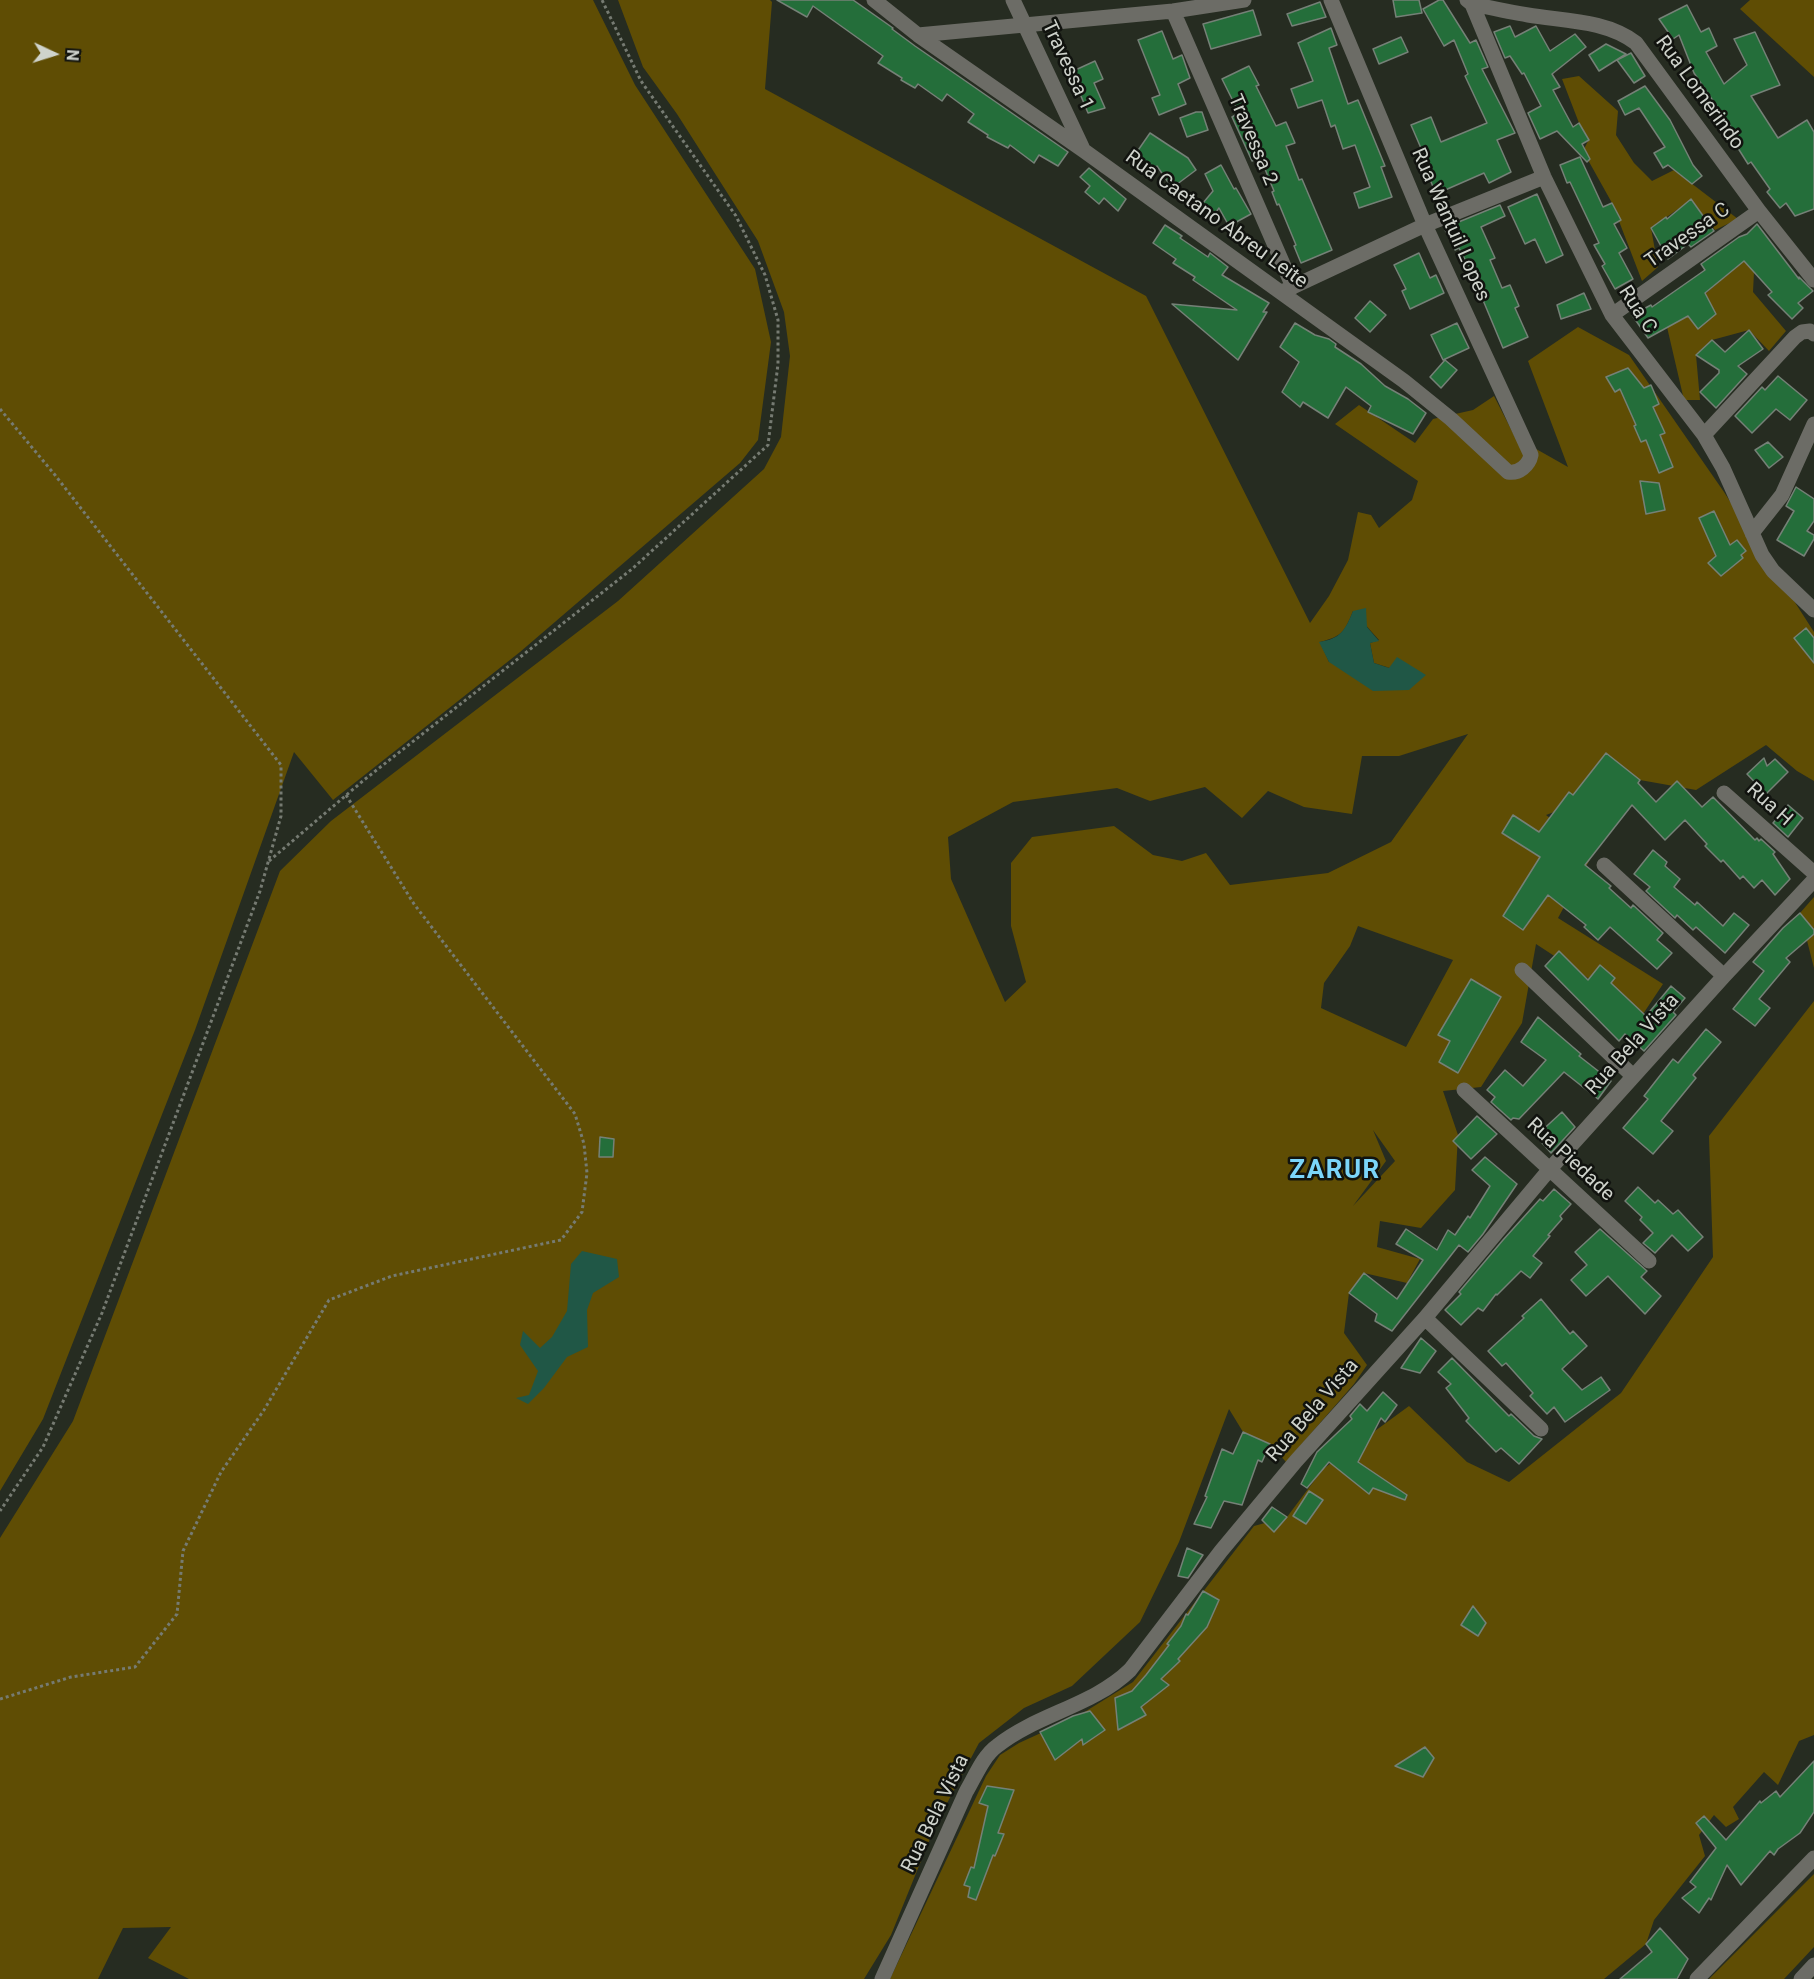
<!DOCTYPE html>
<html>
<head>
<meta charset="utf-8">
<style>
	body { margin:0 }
	#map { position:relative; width:1814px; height:1979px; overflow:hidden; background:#262c21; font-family:Roboto,sans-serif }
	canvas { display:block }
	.north { position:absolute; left:24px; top:24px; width:60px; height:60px; -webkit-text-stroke:4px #11130f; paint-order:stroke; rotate:94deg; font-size:16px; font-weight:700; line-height:24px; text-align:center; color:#cfd3cc }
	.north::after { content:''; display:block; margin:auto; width:21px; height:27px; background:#cfd3cc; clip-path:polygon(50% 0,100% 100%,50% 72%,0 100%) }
</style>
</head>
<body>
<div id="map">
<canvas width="1814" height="1979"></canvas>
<div class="north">N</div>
</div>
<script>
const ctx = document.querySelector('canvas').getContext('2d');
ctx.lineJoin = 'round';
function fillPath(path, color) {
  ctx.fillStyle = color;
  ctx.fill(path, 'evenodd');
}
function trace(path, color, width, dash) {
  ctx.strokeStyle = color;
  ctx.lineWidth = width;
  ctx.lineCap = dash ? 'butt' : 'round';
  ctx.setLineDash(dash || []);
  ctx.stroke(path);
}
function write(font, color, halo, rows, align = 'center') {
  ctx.font = font + ' Roboto,sans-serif';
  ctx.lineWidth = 5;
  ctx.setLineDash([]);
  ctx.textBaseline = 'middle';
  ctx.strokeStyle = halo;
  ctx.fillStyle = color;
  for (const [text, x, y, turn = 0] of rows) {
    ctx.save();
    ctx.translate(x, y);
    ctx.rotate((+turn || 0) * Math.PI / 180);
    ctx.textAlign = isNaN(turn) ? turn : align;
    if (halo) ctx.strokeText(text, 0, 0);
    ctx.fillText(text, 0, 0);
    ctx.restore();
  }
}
fillPath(new Path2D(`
	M0,0h593l42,85 120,184 16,73 -13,98 -18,23 -220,189 -187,148 -39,-48 -99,278 -152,389 -43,72z
	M618,0h152l2,2 -7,87 381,207 164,327 19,-27 19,-36 10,-48 13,3 8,13 33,-28 6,-19 -83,-57 24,-19 56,38 18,-24 40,-9 21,-14 21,41 53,30 -40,-106 50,-34 51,28 95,137 90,140v149l-17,-10 -31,-26 -70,45 -56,-10 -94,35 48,37 -36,66 105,66 -20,30 -107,-70 -14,79 -41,64 -38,4 15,44 -3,55 -34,38 -41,-7 -3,26 43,12 -13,24 -43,-10 -15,20 -5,40 23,32 -13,19 -68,78 -16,-18 -27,-12 -14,-23 -50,133 -39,80 -68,64 -48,22 -45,35 -43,81 -45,111 -27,44h-675l-41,-21 23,-31 -48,1 -25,51h-98v-441l73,-117 207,-550 51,-50 287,-220 146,-132 17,-32 9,-81 -6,-44 -26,-71 -81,-127 -34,-47zM1353,611l26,29 -9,3 4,20 16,5 -61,-6 -9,-20c22,-6 24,-9 33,-31zM1468,734l-77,108 -63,31 -98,12 -24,-32 -24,8 -29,-6 -39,-29 -82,11 -21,26v63l15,56 -21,20 -54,-123 -3,-42 65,-35 104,-14 33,13 55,-14 37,31 26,-27 36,16 48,7 10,-58h37zM1358,926l95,34 -47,87 -85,-39 3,-25 26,-37zM1373,1130l22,31 -42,45 33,-45z
	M1750,0h64v77l-74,-68z
	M1579,76l39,35 -2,24 18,28 18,18 22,-11 64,49 -23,11 -24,-30 -40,28 7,39 -16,14 -30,-78 -29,-52 6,-12 -10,-16 -17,-44z
	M1745,259l9,13 -1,20 33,39 -17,20 -20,-21 -37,10 -16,15 4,45h-16l-17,-73 21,-11 28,-2 -11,-20z
	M1814,897v71l-14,-55z
	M1814,1001v734l-15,6 -21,44 -14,-13 -31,35 6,12 -13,8 -12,-12 -15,20 6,21 -51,64 -8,24 -42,35h-714l96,-203 14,-21 19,-12 59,-27 55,-34 121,-156 33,-9 36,-48 86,-63 58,56 42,20 112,-89 92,-136 -4,-121z
	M1814,1874v73l-30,32h-75z`), '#5f4d04');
fillPath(new Path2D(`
	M1366,608l1,19 12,14 -9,2 4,20 15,5 8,-11 29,18 -17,15 -36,1 -44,-29 -10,-20c22,-3 26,-12 34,-31z
	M582,1251l35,8 2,18 -26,16 -6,17 1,37 -21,10 -23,31 -16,16 -12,-6 13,-3 9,-24 -18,-26 3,-14 17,17 12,-11 15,-26 4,-47z`), '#205746');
const building = new Path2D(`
	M777,0h76l40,28 -1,1 23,17 153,106 -10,14 -19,-11 -5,8 -24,-18 -2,3 -21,-11 1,-2 -20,-13 6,-8 -27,-20 -5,7 -24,-17 -3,4 -14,-8 1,-2 -24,-15 5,-7 -70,-50 -6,11z
	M1393,0h26l3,13 -26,4z
	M1439,0h4l27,43 6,-3 12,27 -6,2 33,64 -18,7 14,32 -22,11 -5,-10 -48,21 -7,-17 4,-1 -22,-51 20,-8 10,25 46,-19 -22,-47 3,-2 -14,-34 -10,6 -21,-37z
	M1320,2l6,15 -34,9 -5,-12z
	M1687,5l14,27 8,-4 8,18 -11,6 18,32 23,-19 -13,-26 21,-7 25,53 -29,11 27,42 29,-18 7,12v77l-19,7 -9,-13 -6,5 -13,-16 3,-3 -19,-27 -3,2 -12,-19 5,-3 -47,-69 -15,-38 -6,4 -14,-20z
	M1253,10l8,25 -50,14 -8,-25z
	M1510,26l5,11 21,-11 14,25 25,-17 11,13 -34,27 8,13 -7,3 20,37 6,-4 10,17 -7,4 8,15 -3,3 -30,-31 -17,8 -12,-26 13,-7 -17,-33 -2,1 -12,-18 -5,2 -11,-26z
	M1331,28l6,17 -8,3 19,56 10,-4 27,66 -4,1 11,30 -33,11 -5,-15 16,-6 -15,-42 -12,4 -8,-24 -4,2 -9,-27 -24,8 -7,-19 22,-8 -15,-38z
	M1162,31l11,28 9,-4 8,23 -12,6 8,20 -27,11 -7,-17 8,-3 -22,-55z
	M1401,37l7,15 -29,12 -6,-15z
	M1606,44l20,10 -27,17 -10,-16z
	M1631,53l14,23 -11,7 -17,-23z
	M1095,61l8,18 -9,4 11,25 -17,5 -17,-41z
	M1249,66l10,19 -3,1 20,40 10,-4 9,21 -9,3 13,34 3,-1 30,71 -31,13 -7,-17 2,-1 -17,-41 -2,1 -5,-13 2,-1 -14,-34 -8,4 -20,-44 7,-4 -17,-34z
	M1645,86l25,34 23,45 9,11 -10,8 -24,-19 -5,3 -9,-15 11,-6 -26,-39 -14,7 -7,-14z
	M1196,112h6l6,18 -21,7 -7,-19z
	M1150,133l38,25 8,12 -24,18 -15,-22 -4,6 -21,-13z
	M1580,157l23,50 9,-4 9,17 -7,4 13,24 -8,5 14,26 -18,10 -13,-23 3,-2 -11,-19 5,-2 -29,-61 -3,1 -7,-18z
	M1221,165l13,24 2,-1 15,26 -22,12 -10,-18 -8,11 -13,-10 15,-18 -8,-17z
	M1089,168l37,31 -8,12 -14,-13 -5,6 -14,-12 5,-6 -10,-9z
	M1537,194l26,61 -17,8 -11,-24 -10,5 -17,-37z
	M1691,199l23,32 -23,16 -3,-3 -20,15 -17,-31 15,-11 1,2z
	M1500,205l5,11 -24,11 14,31 -5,2 12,28 8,-3 9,21 -4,2 13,29 -25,11 -33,-79 -11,-21 -4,2 -11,-22z
	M1757,224l42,55v-2l14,14 -15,12 5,5 -11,11 -24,-24 4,-3 -28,-31 -39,32 11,21 -18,15 -10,-13 -40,22 -16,-23 19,-10 1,2 53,-37 -4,-6 38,-27 8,-3z
	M1165,225l17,11 -2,2 28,19 2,-4 18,14 -6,8 47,28 -6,9h4l-29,48 -66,-56 65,6 -44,-30 2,-3 -22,-14 3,-4 -23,-16z
	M1419,253l11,25 6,-3 8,18 -34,16 -8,-18 4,-2 -12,-24z
	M1584,293l7,16 -30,10 -4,-14z
	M1370,301l16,14 -16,17 -15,-14z
	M1295,323l20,12 14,4 7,5 -1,3 26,17 24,22 23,13 18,14 -13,21 -45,-22 3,-6 -25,-19 -18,31 -25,-16 -3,5 -18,-15 17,-30 -19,-15z
	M1457,323l12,25 -26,12 -12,-25z
	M1749,330l14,19 -25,17 9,8 -31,34 -16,-16 19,-19v-3l-23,-15 16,-15 13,12z
	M1445,360l12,10 -16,18 -11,-11z
	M1628,368l16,20 7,-3 8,19 -6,3 12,26 -5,2 13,32 -14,6 -13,-33 -5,2 -7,-16 2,-1 -16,-36 -5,3 -9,-15z
	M1778,376l29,24 -17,20 -14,-11 -24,24 -17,-17 27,-29 3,3z
	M1768,442l15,15 -14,11 -14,-18z
	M1640,481l19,2 6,27 -19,4z
	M1796,487l18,12v22l-7,10 7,4v4l-10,17 -27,-16 17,-29 -8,-5z
	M1714,511l16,34 7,-5 9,11 -5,4 2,3 -22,18 -13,-13 8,-7 -17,-38z
	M1806,628l8,10v25l-20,-25z
	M1606,753l34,27 -2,3 18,19 21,-21 25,26 11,-10 42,43 2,-2 2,3 2,-2 14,13 -2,2 17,25 -15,16 -13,-15 -8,8 -11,-12 -3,3 -17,-19 -2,2 -16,-16 2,-2 -22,-24 -20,20 -33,-35 -47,60 26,21 -2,2 22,20 2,-3 30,28 -6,7 15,13 -15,16 -47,-42 -12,13 -14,-13 2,-2 -38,-30 -25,35 -20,-14 37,-59 -38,-24 11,-18 26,17 30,-40 4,3z
	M1764,758l3,8 8,-7 13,13 -22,22 -19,-20z
	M1788,805l15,13 -15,19 -15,-14z
	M1653,850l14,12 -2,4 15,13 -6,8 21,18 2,-3 26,24 11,-13 15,12 -24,28 -29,-26 -3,3 -16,-15 -2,3 -29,-27 4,-4 -16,-13z
	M1800,913l14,17v4l-28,24 4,4 -31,37 11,9 -15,18 -22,-17 31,-38 -11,-9 30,-34z
	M1559,951l29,29 12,-15 15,13 -4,5 35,33 25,-30 14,12 -12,14 3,3 -32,36 -19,-17 -6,7 -74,-75z
	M1471,979l30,18 -43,76 -19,-11 11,-21 -12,-6z
	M1538,1017l43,37 -2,2 32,25 -13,18 -34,-27 -45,47 -6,-1 -2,2 -20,-18 4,-5 -8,-7 18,-20 18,16 23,-26 -25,-18z
	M1706,1029l15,13 -28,33 3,3 -35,43 12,10 -20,23 -30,-26 25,-29 -4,-3 29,-37 5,4z
	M1562,1112l13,15 -24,26 -15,-17z
	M1477,1116l20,18 -26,25 -18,-18z
	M600,1137l14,2 -1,18h-14z
	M1485,1157l32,27 -34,50 -15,18 -9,-7 -67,86 -17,-10 2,-7 -28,-21 15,-20 33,26 26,-39 -27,-16 10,-15 31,21 11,-20 7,5 13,-19 2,2 20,-32 -18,-16z
	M1638,1187l17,16 3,-3 15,14 5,-4 25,27 -15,14 -16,-16 -17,18 -12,-10 10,-10 -13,-13 2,-3 -17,-16z
	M1554,1189l17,15 -11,12 2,3 -14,16 2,1 -17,20 9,7 -12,15 -9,-7 -24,24 -1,-1 -13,17 -5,-3 -17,17 -16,-15 16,-16 -2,-2 44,-52 37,-41 3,2z
	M1600,1229l47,42 -6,6 20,19 -16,18 -37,-38 -22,20 -15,-16 16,-15 -12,-13z
	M1541,1299l29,35 3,-3 14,15 -25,23 20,21 19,-13 9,13 -45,32 -11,-15 -7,7 -17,-18 3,-3 -27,-30 -4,3 -14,-15 36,-33 -2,-2z
	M1421,1338l15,13 -16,22 -19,-5z
	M1452,1358l57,58 2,-2 23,22 8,3 -23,25 -18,-16 -5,4 -30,-31 3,-3 -23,-30 5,-4 -13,-12z
	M1383,1392l14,13 -12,17 -4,-4 -23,44 49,33 -2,5 -32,-12 -4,6 -40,-32 -22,26 -6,-4 16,-32 35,-33 -2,-3 10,-12 7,7z
	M1243,1432l27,12 -8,18 -4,-2 -16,45 -18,-4 -13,27 -17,-4 13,-27 -2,-1 17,-47 11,5z
	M1309,1491l14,9 -17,24 -13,-8z
	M1272,1507l15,10 -13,15 -12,-12z
	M1187,1548l16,7 -15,23 -10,-2z
	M1203,1591l16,9 -12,27 -29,32 2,2 -19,18 8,6 -28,22 5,8 -28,15 -3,-32 17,-7 14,-16 23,-30 -2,-1 14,-18 5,-12 2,1z
	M1473,1606l13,17 -8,13 -17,-11z
	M1090,1711l15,19 -22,15 -1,-6 -27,21 -15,-28 33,-16z
	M1425,1747l9,11 -11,19 -28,-11z
	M1814,1761v51l-14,21 -22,16 -4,6 -4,-4 -29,34 -14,-20 -16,35 -2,-2 -10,15 -17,-15 14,-11 -6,-5 26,-34 -20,-25 8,-7 22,24 34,-39 1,2 15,-12 4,6z
	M987,1786l27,4 -16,43 6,1 -9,22 -2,-1 -17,45 -8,-3 2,-10 -6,-2 7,-18 3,1 14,-62 -9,-3z
	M1660,1928l28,31 -11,20h-57l32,-27 -6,-8z`);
fillPath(building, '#246e3a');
trace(building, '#758177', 1.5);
trace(new Path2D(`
	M0,409l55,66 226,290v51l-21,75 -158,422 -59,134 -43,64
	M269,861l95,-81 268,-211 136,-124 10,-81v-44l-13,-45 -29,-59 -95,-135 -39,-81
	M0,1699l71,-22 64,-10 42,-53 6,-63 38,-79 43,-62 65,-110 63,-24 169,-36 21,-28 5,-39 -3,-29 -9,-30 -161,-210 -68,-109`), '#767b72', 3, [3, 3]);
trace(new Path2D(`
	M874,0l44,35 165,115 321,231 47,38 57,53c11,2 21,-7 23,-17l-106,-230 -94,-225
	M1013,0l69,147
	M1467,0l5,4c19,4 37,8 56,11 36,6 78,5 108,28l123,168 55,69
	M1472,4l72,173 68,138 92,120 19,33 39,87 11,16 41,39
	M1173,11l120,276
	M918,35l255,-24 71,-11
	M1284,291l141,-66 119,-48
	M1612,315l147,-104
	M1704,435l91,-98 7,-5 8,-1 4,3
	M1752,533l30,-38 32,-71
	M1724,793l90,80
	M1604,865l120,111
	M1522,970l111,106
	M1464,1090l185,171
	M1425,1318l116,111
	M882,1979l84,-187c9,-15 17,-36 31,-46 40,-32 96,-40 133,-76l91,-119 75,-90 129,-143 124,-148 175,-194 90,-96
	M1697,1979l117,-121
	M1801,1979l13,-14`), '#6c6c66', 15);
write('20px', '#cfd3cc', '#11130f', [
	["Travessa 1",1067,66,65],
	["Rua Lomerindo",1699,93,54],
	["Travessa 2",1252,140,67],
	["Rua Caetano Abreu Leite",1216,220,36],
	["Rua Wantuil Lopes",1450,225,66],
	["Travessa C",1688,236,-35],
	["Rua C",1637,310,57],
	["Rua H",1769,805,42],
	["Rua Bela Vista",1633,1045,-48],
	["Rua Piedade",1570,1160,43],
	["Rua Bela Vista",1313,1411,-49],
	["Rua Bela Vista",936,1814,-64]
]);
ctx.letterSpacing = '1.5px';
write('bold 26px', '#7bd5f9', '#11130f', [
	["ZARUR",1335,1171]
]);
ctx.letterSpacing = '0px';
</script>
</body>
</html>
